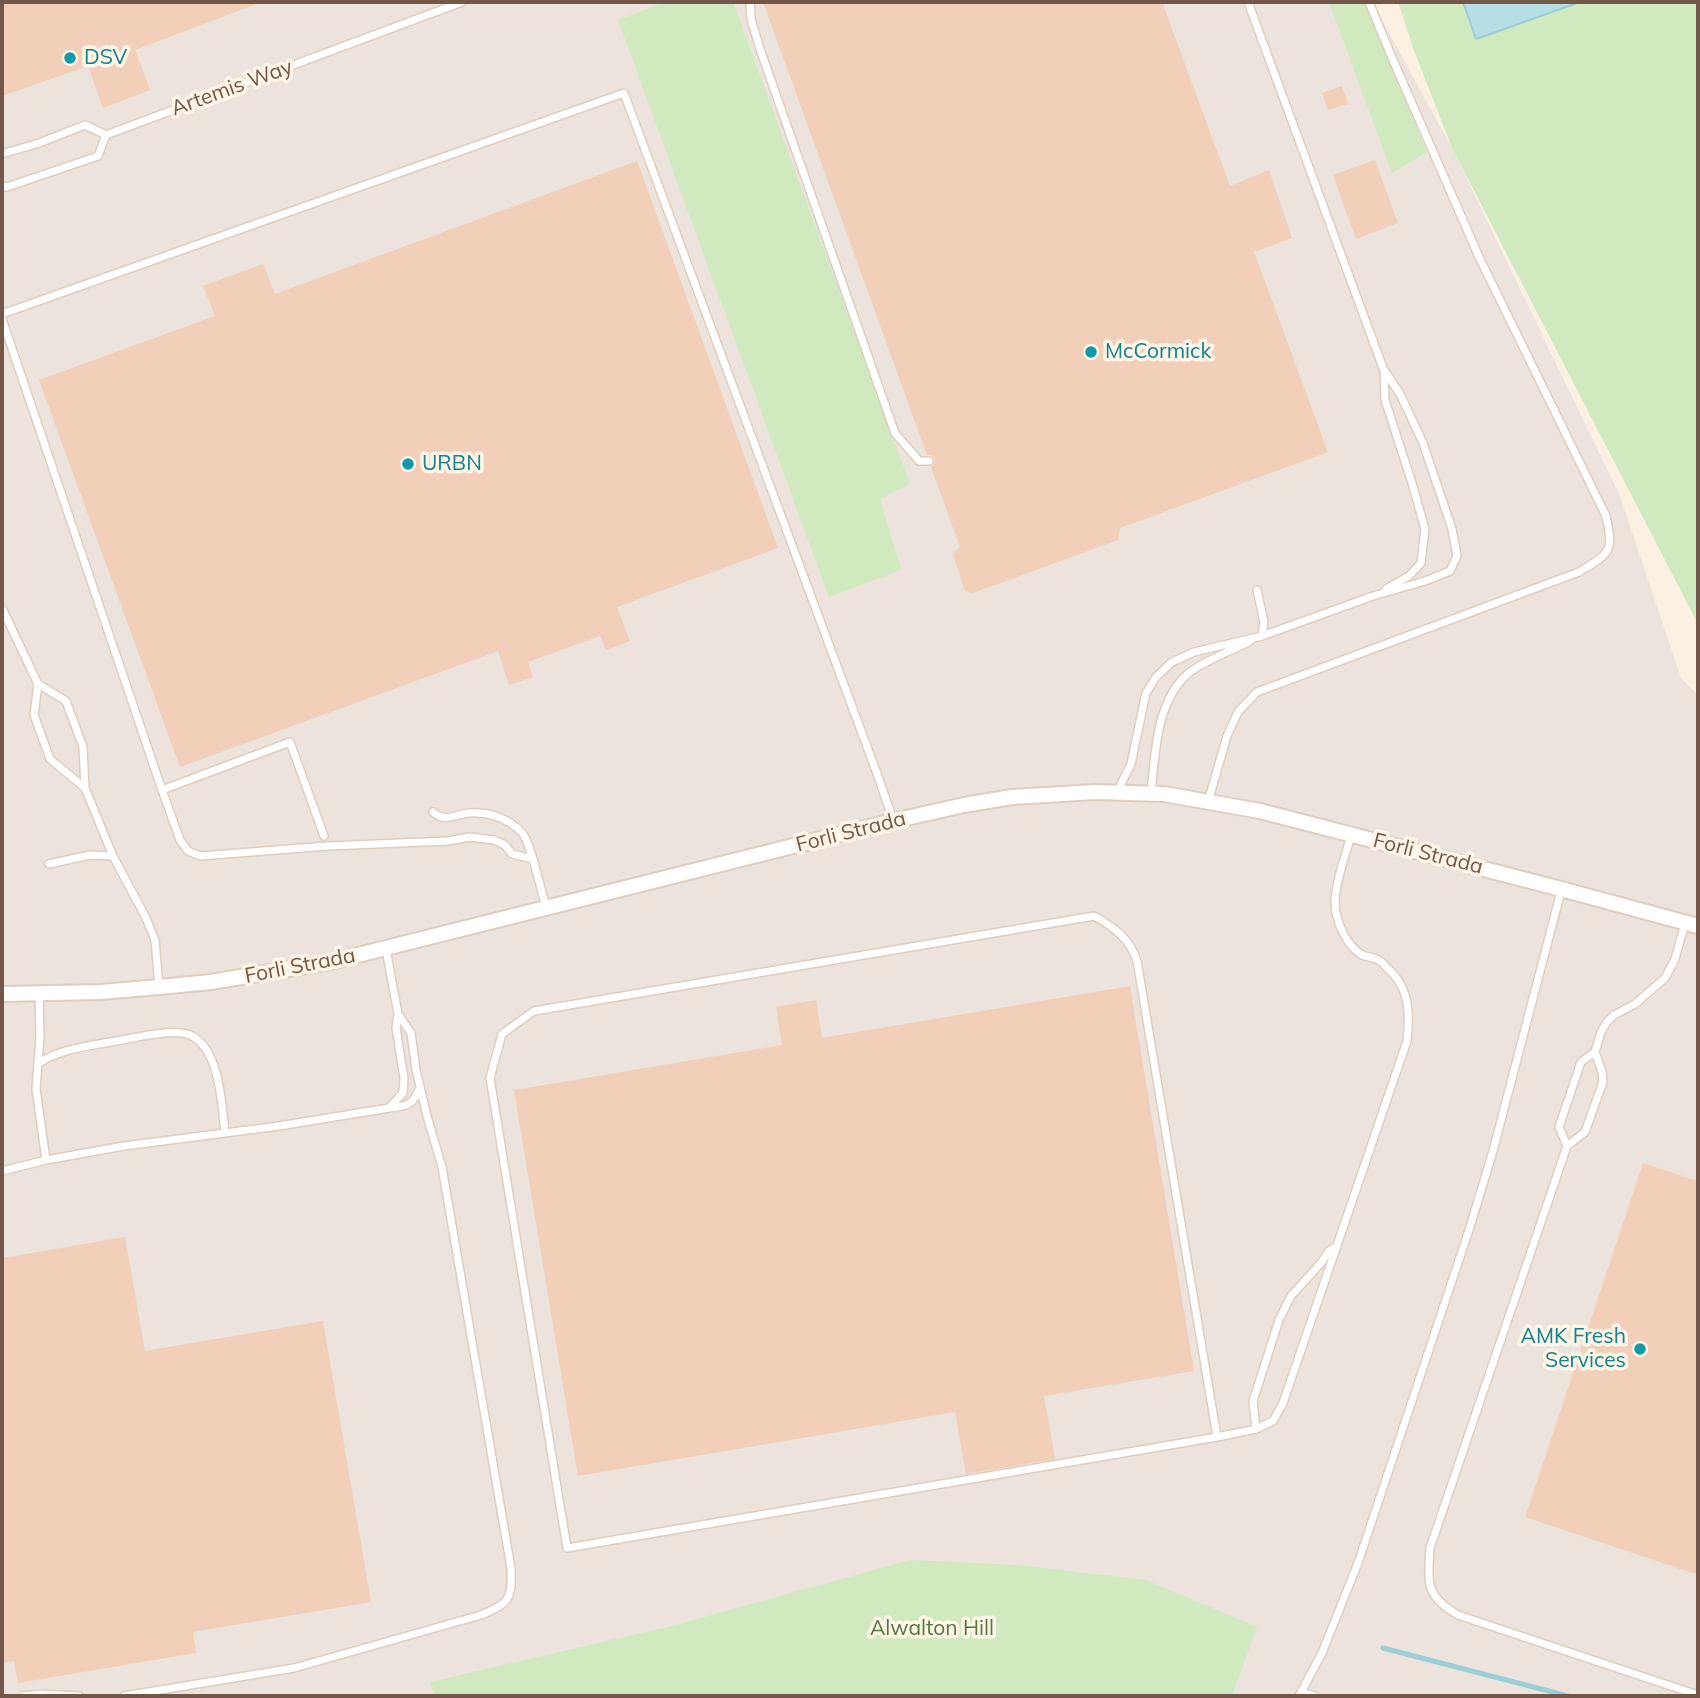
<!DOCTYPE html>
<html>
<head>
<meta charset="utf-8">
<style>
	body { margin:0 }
	#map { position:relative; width:1700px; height:1698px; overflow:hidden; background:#fcf1e1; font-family:Mulish,sans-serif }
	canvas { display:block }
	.frame { position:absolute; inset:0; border:4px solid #735748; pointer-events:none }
</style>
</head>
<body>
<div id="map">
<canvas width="1700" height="1698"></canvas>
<div class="frame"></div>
</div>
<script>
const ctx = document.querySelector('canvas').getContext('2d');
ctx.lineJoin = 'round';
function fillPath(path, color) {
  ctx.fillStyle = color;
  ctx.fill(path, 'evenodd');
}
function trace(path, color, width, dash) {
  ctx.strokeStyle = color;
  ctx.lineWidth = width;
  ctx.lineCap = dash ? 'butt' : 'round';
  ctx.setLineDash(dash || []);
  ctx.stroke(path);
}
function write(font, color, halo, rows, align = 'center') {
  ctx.font = font + ' Mulish,sans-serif';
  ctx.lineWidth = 7;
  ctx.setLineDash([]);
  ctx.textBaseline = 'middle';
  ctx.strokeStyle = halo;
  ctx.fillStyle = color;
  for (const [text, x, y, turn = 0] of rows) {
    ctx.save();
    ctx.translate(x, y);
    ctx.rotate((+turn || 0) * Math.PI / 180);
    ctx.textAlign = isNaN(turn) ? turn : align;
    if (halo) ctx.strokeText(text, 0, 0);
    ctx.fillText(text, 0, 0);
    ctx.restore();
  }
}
fillPath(new Path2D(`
	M2,2h1370l80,146 168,348 61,182 17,17v1001h-1696z`), '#ebe3dc');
fillPath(new Path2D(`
	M665,2h68l177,482 -30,15 21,71 -72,27 -211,-577z
	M1329,2h35l63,150 -35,21z
	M1398,2h65l13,37 104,-37h118v622l-246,-476 -39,-100z
	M910,1560l108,5 128,15 111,47 -25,69h-798l-4,-14 242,-56z`), '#d0e9bf');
const water = new Path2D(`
	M1463,2h117l-104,37z`);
fillPath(water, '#b5dfe5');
trace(water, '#9bced7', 2);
trace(new Path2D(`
	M1383,1648l185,48`), '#9bced7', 5);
fillPath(new Path2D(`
	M2,2h257v1l-124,47 15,40 -47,18 -15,-42 -86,30z
	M763,2h399l68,184 39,-16 23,68 -38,14 74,200 -208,76 -2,12 -145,53 -8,-2 -12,-37 7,-7 -29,-80 4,-4v-4l-4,-4h-4z
	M1342,86l6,18 -20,6 -6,-17z
	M1375,160l23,63 -42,16 -23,-64z
	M637,161l141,387 -161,59 13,34 -24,9 -6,-14 -72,26 5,15 -24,8 -11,-34 -318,116 -141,-387 176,-64 -12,-30 60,-22 12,30z
	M1130,986l64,385 -150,25 11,63 -89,15 -11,-62 -377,64 -64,-386 268,-45 -6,-38 40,-7 6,38z
	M1643,1163l55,18v394l-173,-58z
	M125,1237l20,114 178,-30 48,281 -178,30 3,21 -178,30 -4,-22 -12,2v-405z`), '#f2cfb8');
const lane = new Path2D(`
	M750,2l1,17 9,30 135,384 24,28h10
	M2,154l37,-11 46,-18 21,10 356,-133
	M2,186l5,1 91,-31 8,-21
	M2,314l622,-221 255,686 14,41
	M2,319l160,471 128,-48 34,94
	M1384,370l1,30 27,83 13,46 -4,34 -12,13 -23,13
	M1257,590l7,32 -2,14
	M2,608l36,76 28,17 17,46 2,41 28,68
	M38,684l-4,31 16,44 35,29
	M162,790l18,50 8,11 12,5 128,-10 120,-5 21,-4 25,3 11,5 7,9 21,5 13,48
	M1117,792l14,-28 15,-71 10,-16 16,-15 22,-10 68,-16 111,-40 52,-15 25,-10 7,-15 -5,-27 -29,-86 -23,-49 -17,-26 -135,-366
	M1151,794c4,-40 5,-95 39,-122 15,-11 41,-22 59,-30
	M1208,802l19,-66 11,-24 19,-20 322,-120c31,-19 35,-19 27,-56l-127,-259 -86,-197 -24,-58
	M433,812c10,9 18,5 30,2 21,-4 46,3 60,20 5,7 7,17 10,25
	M49,864l41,-9 23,1 33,62 9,22 4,47
	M1685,923l-10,36 -10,19 -30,26 -21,11 -7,7 -6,10 -6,20 -14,10 -22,65 8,19 -137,402c-2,35 -5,48 28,67l240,80
	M39,993l1,44 -4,52 10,71
	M39,1063c23,-15 51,-17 77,-22 19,-3 56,-13 74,-6 30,13 32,71 35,98
	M389,1108c19,-2 23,-2 31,-20
	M1567,1146l18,-14 18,-50 -1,-10 -7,-20
	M2,1171l44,-11 78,-14 155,-20 110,-18 14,-15 1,-15 -8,-50 2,-14 -12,-65
	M1256,1429l-3,-28 26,-81 12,-24 30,-33 8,-12 8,-5
	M1217,1437l-80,-476c-7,-22 -23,-34 -43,-45l-560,95 -32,23 -12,44 77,470 650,-111 39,-8 17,-8 10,-18 124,-362c3,-28 3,-54 -21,-74 -2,-3 -5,-6 -8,-7 -5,-3 -11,-3 -16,-5 -16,-10 -26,-33 -27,-51 0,-22 11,-49 16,-69
	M1302,1692l13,4
	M23,1696l17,-2 39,2
	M124,1696l170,-28 187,-53c29,-12 31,-16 30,-47l-69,-401 -15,-51 -11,-46 -5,-37 -13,-19
	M1299,1696l23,-43 36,-90 112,-336 23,-76 66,-252 2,-10`);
const street = new Path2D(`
	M2,994l99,-2 58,-5 52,-5 119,-20 563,-141 71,-16 48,-8 83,-5 69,2 96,17 301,78 137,37`);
trace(lane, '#e0cdbd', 10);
trace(street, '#e0cdbd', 18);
trace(lane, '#fff', 7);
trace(street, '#fff', 14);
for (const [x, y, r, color] of [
	[70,58,7,"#0f9aa8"],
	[1091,352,7,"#0f9aa8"],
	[408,464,7,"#0f9aa8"],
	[1640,1349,7,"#0f9aa8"]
]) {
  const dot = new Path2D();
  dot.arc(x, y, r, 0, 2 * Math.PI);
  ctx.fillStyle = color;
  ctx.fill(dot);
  trace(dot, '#fff5e7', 2.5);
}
write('21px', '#0d838f', '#fff5e7', [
	["DSV",84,58],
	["McCormick",1105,352],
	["URBN",422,464],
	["AMK Fresh",1626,1337,"right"],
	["Services",1626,1361,"right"]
], 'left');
write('21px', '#735748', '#fff5e7', [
	["Artemis Way",232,88,-20],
	["Forli Strada",851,832,-14],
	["Forli Strada",1428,854,14],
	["Forli Strada",300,966,-11]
]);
write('21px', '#517940', '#fff5e7', [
	["Alwalton Hill",932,1629]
]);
</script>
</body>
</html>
